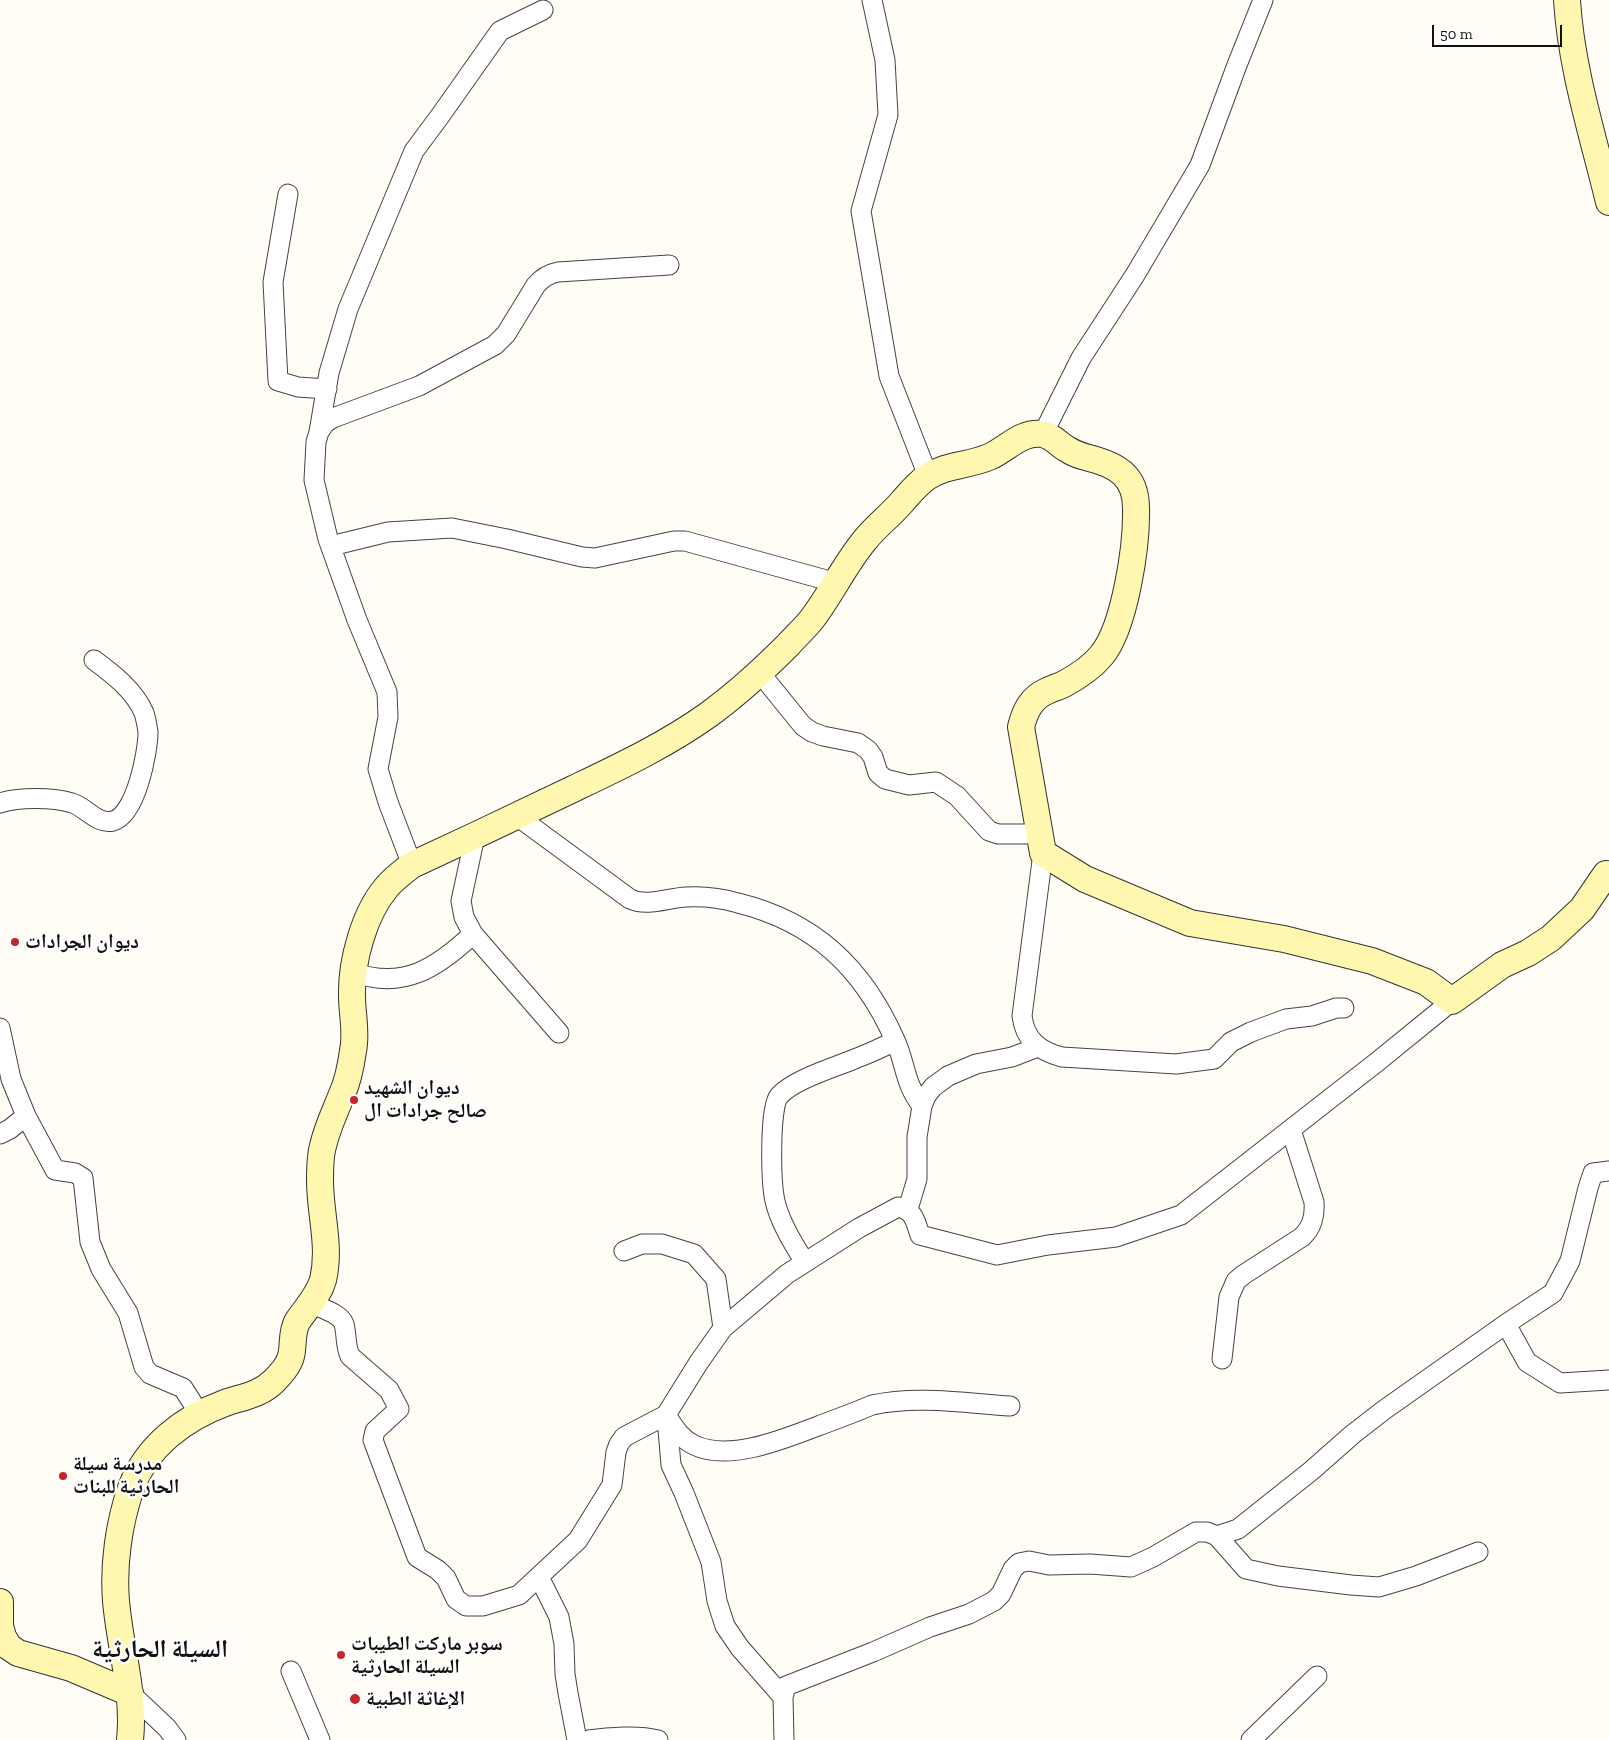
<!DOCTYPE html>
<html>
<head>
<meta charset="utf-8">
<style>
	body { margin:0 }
	#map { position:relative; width:1609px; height:1740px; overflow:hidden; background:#fffdf5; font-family:"Zilla Slab",serif }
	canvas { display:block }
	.scale { position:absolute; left:1432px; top:25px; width:130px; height:22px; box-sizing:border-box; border:2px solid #111; border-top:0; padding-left:6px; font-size:15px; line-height:18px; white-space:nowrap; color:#111; -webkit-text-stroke:4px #fff; paint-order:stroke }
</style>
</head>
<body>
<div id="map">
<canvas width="1609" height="1740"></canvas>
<div class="scale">50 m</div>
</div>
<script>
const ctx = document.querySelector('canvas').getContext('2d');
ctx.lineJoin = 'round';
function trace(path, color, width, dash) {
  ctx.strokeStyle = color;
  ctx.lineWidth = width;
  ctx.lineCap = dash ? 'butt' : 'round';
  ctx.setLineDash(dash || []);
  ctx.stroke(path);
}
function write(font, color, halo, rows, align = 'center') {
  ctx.font = font + ' "Zilla Slab","Noto Naskh Arabic",serif';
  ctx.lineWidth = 5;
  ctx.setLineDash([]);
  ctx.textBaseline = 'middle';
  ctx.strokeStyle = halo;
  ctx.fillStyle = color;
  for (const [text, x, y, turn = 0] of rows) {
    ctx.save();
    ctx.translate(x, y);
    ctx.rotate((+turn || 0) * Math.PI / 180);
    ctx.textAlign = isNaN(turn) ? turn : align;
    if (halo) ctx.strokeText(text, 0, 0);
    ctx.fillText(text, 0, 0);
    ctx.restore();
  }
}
const street = new Path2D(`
	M872,0l13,60 3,55 -27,96 28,165 39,100
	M288,194l-15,88 5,99 20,6 29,2
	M319,432l10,-59 19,-64 66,-158 26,-35 60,-85 43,-21
	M1043,434l38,-76 54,-83 65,-110 37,-100 26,-65
	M331,546l57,-14 64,-4 55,11 75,18 13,1 79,-17h11l152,42
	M760,673l43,53 9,6 11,4 35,7 10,7 5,7 5,16 7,6 24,6 27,-3 21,14 32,35 9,3h41
	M0,803c18,-6 53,-6 72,0 14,4 25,22 41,18 23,-6 35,-69 35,-89 -1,-7 -2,-13 -4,-19 -9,-22 -31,-39 -50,-53
	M517,816l113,83c17,8 37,-1 56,-2 17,-1 35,1 52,6 77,19 125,65 157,137 11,24 9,43 27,66
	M475,836l-14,65 3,16 9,17 86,99
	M1043,853l-21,163c3,24 17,35 40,41l114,7 38,-5 17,-17 20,-10 35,-13 26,-3 24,-8h8
	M412,865l-24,-63 -10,-33 10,-52 -1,-25 -30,-72 -29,-81 -14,-59 2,-38 3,-10 6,-9 8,-5 86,-32 76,-41 11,-11 30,-49c6,-7 12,-11 22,-13l111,-7
	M353,972c50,19 85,-5 120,-38
	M0,1028l11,51 15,37 29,54 20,3 8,5 7,64 11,27 27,44 16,54 6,7 33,14 16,25
	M0,1134l10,-5 16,-13
	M908,1209l9,-30v-42l5,-31 4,-10 7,-9 15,-11 28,-12 36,-7 26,-10
	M624,1251l18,-7h20l32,10 22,25 7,49
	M805,1262c-12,-18 -25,-39 -30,-61 -4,-17 -6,-93 4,-105 15,-17 57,-29 78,-38 13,-5 26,-11 38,-17
	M310,1303c10,5 30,10 34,21 3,11 1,21 6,32l39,34 10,19 -24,22 -2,9 44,117 21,13 8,8 10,21 10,7h17l36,-11 59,-55 34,-55 4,-33 3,-8 5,-7 42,-22 33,-53 24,-34 64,-54 72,-46 39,-21c17,4 17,14 22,28l77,20 51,-10 68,-8 65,-22 196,-153 75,-61
	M1506,1324l21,38 33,21 49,-3
	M1222,1359l7,-62 7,-16 7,-6 59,-38c10,-10 13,-20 12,-35l-23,-72
	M666,1415c8,12 15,24 28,30 35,17 90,-6 124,-19 18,-7 36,-13 54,-21 44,-10 93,-2 138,1
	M667,1418l4,47 13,28 27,69 6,39 8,25 15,22 43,49
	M1217,1536l29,33 32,7 73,9 28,2 37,-11 62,-24
	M539,1577l20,40 5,27 1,30 3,19 9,47
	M291,1671l29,69
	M130,1693l37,35 9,12
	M589,1740c20,-3 50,-5 69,0
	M784,1740l-1,-43 3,-11 87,-34 57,-25 39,-13 25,-13 7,-7 12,-25 6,-6 10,-2 20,4 41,-1 41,3 22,-10 43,-25h11l10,4 21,-7 73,-58 42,-37 31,-24 122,-86 47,-31 17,-32 18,-73 5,-15 16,-2
	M1251,1740l66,-64`);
const secondary = new Path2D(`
	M1567,0c4,68 26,136 42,202
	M0,1602v23
	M0,1626l3,11 6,10 9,6 53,15 59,25
	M130,1740c5,-47 -10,-92 -14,-139 -3,-37 3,-78 15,-113 16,-42 53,-70 94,-85 17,-6 35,-8 49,-22 6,-6 15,-16 17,-25 3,-11 0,-22 6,-34 9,-14 21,-25 26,-42 8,-34 -3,-66 -3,-99 0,-11 0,-25 3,-35 4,-18 12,-34 19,-52 6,-13 9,-29 11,-43 4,-19 -1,-36 -1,-55 -1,-34 12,-82 34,-108 7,-9 17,-16 26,-23 54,-25 107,-50 161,-76 46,-22 93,-44 135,-74 29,-21 55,-45 80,-70 8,-9 17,-17 24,-26 19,-25 33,-55 53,-79 11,-14 26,-25 37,-38 8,-9 15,-18 25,-25 20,-13 41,-11 62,-20 17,-7 32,-26 53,-23 11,2 16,10 25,15 7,5 14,7 22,9 28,7 47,18 47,50 1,37 -11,120 -35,148 -10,12 -24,21 -37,28 -6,3 -11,4 -17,7 -16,7 -22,20 -26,36l22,126 42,26 105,44 94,16 88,22 54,21 26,19 50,-36 26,-12 23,-15 31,-29 24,-35`);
trace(street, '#444', 21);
trace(secondary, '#333', 28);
trace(street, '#fff', 19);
trace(secondary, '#fff6b0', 26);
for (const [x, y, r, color] of [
	[15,942,5,"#c4262e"],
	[354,1100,5,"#c4262e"],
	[63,1476,5,"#c4262e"],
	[341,1655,5,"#c4262e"],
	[355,1699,6,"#c4262e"]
]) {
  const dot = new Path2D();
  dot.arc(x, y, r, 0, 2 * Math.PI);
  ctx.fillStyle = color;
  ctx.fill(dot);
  trace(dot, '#fff', 2);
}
write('bold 20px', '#111', '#fff', [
	["ديوان الجرادات",25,942],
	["ديوان الشهيد",364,1088],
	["صالح جرادات ال",364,1111],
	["مدرسة سيلة",73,1464],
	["الحارثية للبنات",73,1487],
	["سوبر ماركت الطيبات",351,1644],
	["السيلة الحارثية",351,1667],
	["الإغاثة الطبية",366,1699]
], 'left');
write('bold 25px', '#111', '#fff', [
	["السيلة الحارثية",160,1650]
]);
</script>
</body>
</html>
